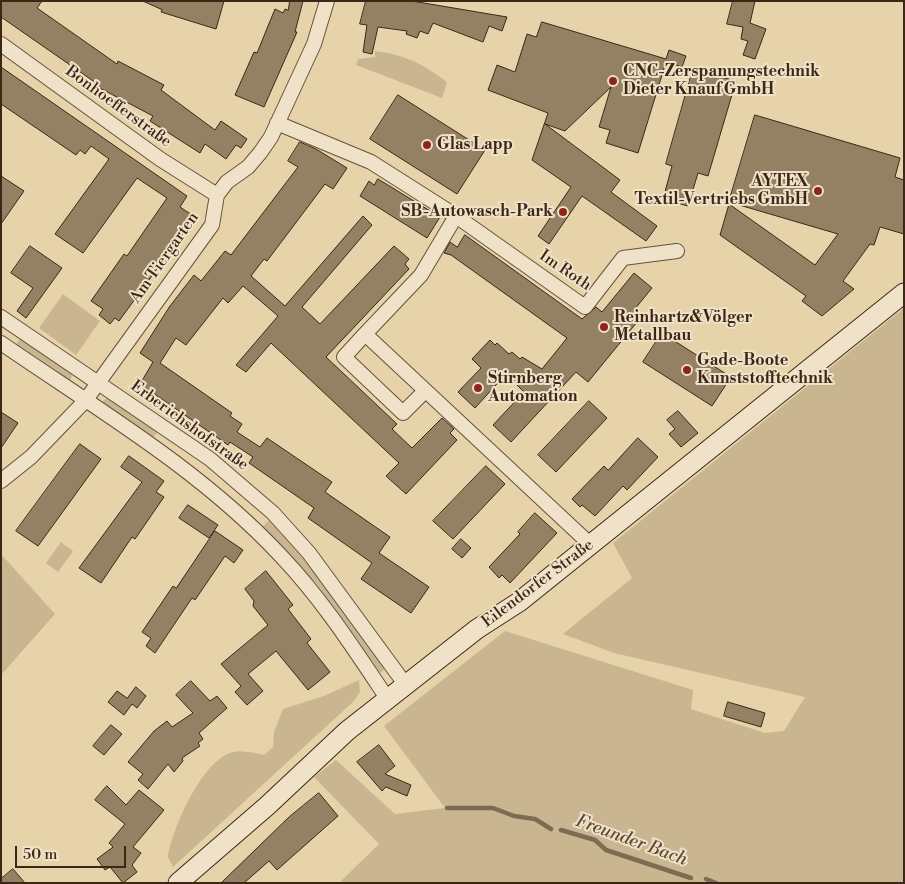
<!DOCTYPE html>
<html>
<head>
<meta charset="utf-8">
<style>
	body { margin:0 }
	#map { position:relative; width:905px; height:884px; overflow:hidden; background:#e6d3aa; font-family:"Libre Bodoni",serif }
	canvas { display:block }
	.frame { position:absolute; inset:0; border:2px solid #3c2717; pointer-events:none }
	.scale { position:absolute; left:15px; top:846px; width:111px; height:22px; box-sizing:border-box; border:2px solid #3c2717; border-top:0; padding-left:6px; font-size:15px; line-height:18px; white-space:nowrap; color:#3c2717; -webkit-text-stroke:4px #efe2c8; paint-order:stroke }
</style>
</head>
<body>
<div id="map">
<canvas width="905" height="884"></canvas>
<div class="frame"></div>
<div class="scale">50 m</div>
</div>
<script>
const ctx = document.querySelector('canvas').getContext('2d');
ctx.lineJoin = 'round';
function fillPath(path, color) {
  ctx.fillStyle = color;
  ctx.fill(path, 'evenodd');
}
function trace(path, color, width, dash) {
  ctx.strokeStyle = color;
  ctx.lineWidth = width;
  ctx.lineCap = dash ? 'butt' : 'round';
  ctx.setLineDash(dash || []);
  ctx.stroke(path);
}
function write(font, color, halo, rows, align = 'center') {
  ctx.font = font + ' "Libre Bodoni",serif';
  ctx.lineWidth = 4;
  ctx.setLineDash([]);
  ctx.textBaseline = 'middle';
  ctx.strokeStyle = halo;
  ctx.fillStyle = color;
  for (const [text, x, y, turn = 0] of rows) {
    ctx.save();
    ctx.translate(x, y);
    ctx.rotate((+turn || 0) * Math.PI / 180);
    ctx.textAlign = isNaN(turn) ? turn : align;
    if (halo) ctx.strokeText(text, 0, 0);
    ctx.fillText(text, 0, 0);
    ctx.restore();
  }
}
fillPath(new Path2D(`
	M375,51c29,3 50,14 72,31l-5,16 -86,-33 2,-6 17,-2z
	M63,294l37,27 -24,34 -37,-27z
	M904,308v575h-565l40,-39 -65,-67 22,-17 59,54 50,-6 -61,-82 121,-95 188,59 -2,19 74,24 19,-2 21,-34 -191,-44 -51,-19 69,-56 -19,-35z
	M21,337l51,36 -1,6 -2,1 -54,-34z
	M108,397l50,34 -6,9 -49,-35v-4z
	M269,520l54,61 62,88 -5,4 -62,-88 -57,-57z
	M61,542l12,9 -15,21 -12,-9z
	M1,554l54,60 -54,61z
	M359,680l1,12 -6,9 -181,166 -5,-10c4,-28 33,-94 62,-104 10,-4 24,0 34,2l9,-8 1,-15 9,-23 41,-13z`), '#c9b691');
trace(new Path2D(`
	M447,808h46l21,8 21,3 16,10
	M561,830l34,10 11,10 85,28
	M706,879l10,4`), '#7f6b51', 4.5);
const building = new Path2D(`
	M1,1h41l-5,7 80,56 1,-3 46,24 -3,5 54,40 6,-9 26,18 -6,9 -5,-3 -10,14 -21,-15 -5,9 -50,-32 3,-5 -59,-31 2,-2 -95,-66z
	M143,1h81l-8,28 -55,-17 1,-2z
	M290,1h13l-8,31h2l-33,75 -29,-12 19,-43 3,1 18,-44 8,4 2,-4 3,1z
	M366,1h46l95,16 -5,14 -13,-5 -6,16 -50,-19 -5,11 -8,-3 -3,7 -11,-4 1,-3 -29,-4 -6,27 -9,-2 4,-27 -7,-1z
	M733,1h22l-5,22 16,6 -11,30 -12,-4 5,-14 -7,-2 2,-12 -16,-3z
	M542,22l124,37 3,-9 17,6 -4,11 -16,-5 -28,91 -32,-10 4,-13 -11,-3 12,-40 -46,44 -20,-7 75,56 -9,12 46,34 -11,15 -64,-45 -33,48 -11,-8 33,-49 -39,-27 16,-47 -60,-23 9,-25 18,7 12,-38 9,3z
	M1,67l186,129 -7,11 15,10 -76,104 -4,-3 -5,6 -11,-9 4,-6 -12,-8 33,-47 3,2 40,-58 -30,-20 -54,75 -28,-19 54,-75 -18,-13 -6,8 -5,-4 -4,5 -75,-51z
	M693,69l43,12 -28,95 -10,-3 -10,33 -25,-7 9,-33 -6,-2z
	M398,95l87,55 -28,44 -87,-55z
	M755,115l145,43 -5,19 9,3v54l-24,-7 -6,18 -4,-1 -27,37 11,8 -32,27 -20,-15 4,-5 -86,-61 9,-31 86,61 23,-31 -109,-32z
	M300,142l16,7 31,19 -14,21 -8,-5 -58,77 -3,-2 -13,17 34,30 78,-90 9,9 -70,82 18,17 74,-78 15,13 -4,5 4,5 -83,88 71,67 -5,5 20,19 30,-30 12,11 -4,4 7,7 -51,54 -20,-18 13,-13 -128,-120 -25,29 -10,-7 42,-49 -35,-30 -15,17 -5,-5 -37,47 -10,-7 -16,25 72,50 -2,3 12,8 -5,8 23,15 7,-9 65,44 -7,10 65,45 -11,16 50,34 -18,26 -50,-34 11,-16 -64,-45 6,-10 -65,-45 4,-6 -23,-15 -2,3 -88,-61 13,-22 -13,-9 30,-47 24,-31 7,6 24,-30 6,4 67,-88 -10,-6z
	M1,176l23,15 -23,33z
	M378,179l62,38 -13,21 -67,-42 9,-15 5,4z
	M465,235l117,84 14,-12 6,5 32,-39 18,15 -18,22 8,6 -54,66 -12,-10 -65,70 -18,-17 31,-33 -18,-18 -31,34 -17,-16 23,-24 -9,-9 18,-19 5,5 2,-2 12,11 3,-2 8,7 2,-2 20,12 25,-31 -116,-83 -7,-2 6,-11 7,5z
	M30,246l32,22 -36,50 -9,-7 16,-23 -22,-15z
	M662,333l69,44 -19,29 -69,-44z
	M589,401l18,17 -51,54 -18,-17z
	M678,411l20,22 -17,14 -12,-13 6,-5 -8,-9z
	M1,412l17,11 -17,25z
	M638,438l20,19 -31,33 -4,-4 -28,30 -13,-11 -2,2 -8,-8 32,-33 4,4z
	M80,444l21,15 -63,87 -22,-15z
	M129,456l35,25 -8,11 8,5 -29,42 -3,-2 -31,46 -22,-15 63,-86 -21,-15z
	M486,466l19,18 -52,55 -20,-18z
	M188,505l30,20 -9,13 -30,-20z
	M535,513l22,20 -47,50 -8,-8 -3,3 -10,-11 31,-33 -2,-2z
	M215,531l28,19 -9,13 -9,-7 -30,44 -3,-2 -37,55 -9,-7 5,-8 -9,-6 31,-46 3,2z
	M461,539l10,9 -9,10 -10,-9z
	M266,571l27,34 -5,4 23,30 -4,4 23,29 -22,18 -32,-39 -28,23 15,17 -16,14 -12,-13 6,-6 -20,-22 47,-39 -15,-19 1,-5 -9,-12z
	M191,681l19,20 7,-5 10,12 -28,25 4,6 -5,4 2,3 -18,12 1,3 -9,11 -6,-8 -20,25 -10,-9 5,-6 -15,-12 26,-31 13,-10 5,6 21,-14 -17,-18z
	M136,687l10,9 -9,12 -5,-4 -8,11 -16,-13 9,-11 10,7z
	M728,702l37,11 -4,14 -37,-11z
	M111,725l11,9 -18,21 -11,-9z
	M379,745l16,21 -10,8 26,11 -4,11 -21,-9 -4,4 -25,-29z
	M107,786l19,19 13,-15 25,20 -31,37 8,6 -9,12 5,7 -14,11 -13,-16 -5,3 -8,-11 16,-12 -4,-4 16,-19 -30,-24z
	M319,793l19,23 -61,54 -8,-9 -25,22h-23l68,-66z
	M13,869l12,14h-24v-4z`);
fillPath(building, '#948063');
trace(building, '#3c2717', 1);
const street = new Path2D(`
	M1,44l159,115 57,36
	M277,123l94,39 85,54 129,91 38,-49 54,-7
	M456,216l-35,59 -56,59 226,211
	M1,317l209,142 63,54 36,40 96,131
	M365,334l-21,23 59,56 22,-22
	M1,343c96,66 200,127 280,213 41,43 73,93 106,142
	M1,481l30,-24 54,-56 127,-176 5,-30 10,-13 21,-15 12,-14 11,-16 43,-93 13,-43`);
const secondary = new Path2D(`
	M178,883l89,-77 80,-75 130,-102 42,-27 385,-309`);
trace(street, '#66523c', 16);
trace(secondary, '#3c2717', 21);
trace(street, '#efe2c8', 14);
trace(secondary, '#efe2c8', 19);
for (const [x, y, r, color] of [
	[613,81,5,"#8f2418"],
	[427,145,5,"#8f2418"],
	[818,191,5,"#8f2418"],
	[563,212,5,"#8f2418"],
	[604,327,5,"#8f2418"],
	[687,370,5,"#8f2418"],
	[478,388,5,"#8f2418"]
]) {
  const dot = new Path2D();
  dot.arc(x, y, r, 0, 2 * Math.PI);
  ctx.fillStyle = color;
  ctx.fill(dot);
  trace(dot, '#efe2c8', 2);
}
write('bold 16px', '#3c2717', '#efe2c8', [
	["CNC-Zerspanungstechnik",623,72],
	["Dieter Knauf GmbH",623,90],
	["Glas Lapp",437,145],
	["AYTEX",808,182,"right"],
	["Textil-Vertriebs GmbH",808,200,"right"],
	["SB-Autowasch-Park",553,212,"right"],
	["Reinhartz&Völger",614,318],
	["Metallbau",614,336],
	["Gade-Boote",697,361],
	["Kunststofftechnik",697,379],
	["Stirnberg",488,379],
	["Automation",488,397]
], 'left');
write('16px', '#3c2717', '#efe2c8', [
	["Bonhoefferstraße",118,107,36],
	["Am Tiergarten",165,258,-55],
	["Im Roth",565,271,34],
	["Erberichshofstraße",189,426,36],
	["Eilendorfer Straße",538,584,-37]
]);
write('italic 18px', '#5e4934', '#efe2c8', [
	["Freunder Bach",631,841,20]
]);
</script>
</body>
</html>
